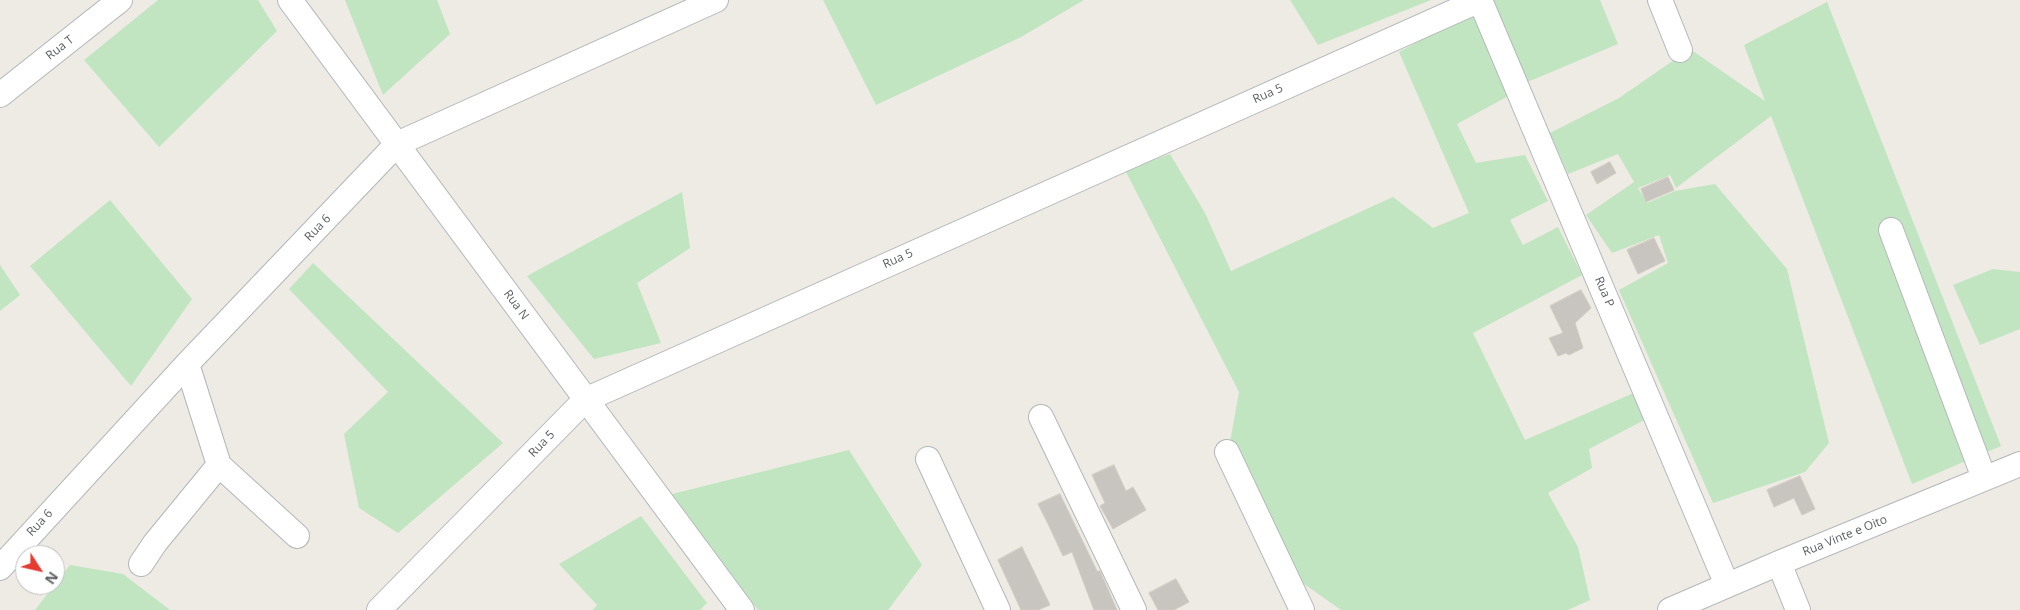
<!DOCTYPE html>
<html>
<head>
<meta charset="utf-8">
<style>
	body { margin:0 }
	#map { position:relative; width:2020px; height:610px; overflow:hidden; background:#edebe3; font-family:"Open Sans",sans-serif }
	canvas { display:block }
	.north { position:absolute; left:15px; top:545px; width:50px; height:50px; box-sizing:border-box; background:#fff; border:1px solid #bdbfc1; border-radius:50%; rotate:125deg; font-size:14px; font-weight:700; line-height:20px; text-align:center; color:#5b5f63 }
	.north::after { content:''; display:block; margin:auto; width:18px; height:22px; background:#e43b32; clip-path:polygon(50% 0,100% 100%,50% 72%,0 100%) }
</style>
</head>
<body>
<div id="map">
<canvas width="2020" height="610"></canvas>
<div class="north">N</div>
</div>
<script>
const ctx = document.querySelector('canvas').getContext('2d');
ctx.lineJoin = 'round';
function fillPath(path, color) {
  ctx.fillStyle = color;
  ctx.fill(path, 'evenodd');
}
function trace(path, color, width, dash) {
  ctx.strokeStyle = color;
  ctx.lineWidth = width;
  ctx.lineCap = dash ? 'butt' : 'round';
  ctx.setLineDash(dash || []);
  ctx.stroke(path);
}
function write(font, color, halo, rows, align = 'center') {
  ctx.font = font + ' "Open Sans",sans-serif';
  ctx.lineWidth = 4;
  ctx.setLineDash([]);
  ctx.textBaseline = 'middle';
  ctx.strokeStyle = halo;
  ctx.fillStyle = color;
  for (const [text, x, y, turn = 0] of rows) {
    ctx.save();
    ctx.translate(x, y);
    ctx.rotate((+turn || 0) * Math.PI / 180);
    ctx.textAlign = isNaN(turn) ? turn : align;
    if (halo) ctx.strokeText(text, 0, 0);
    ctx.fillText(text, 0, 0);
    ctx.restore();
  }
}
fillPath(new Path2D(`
	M158,0h100l19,31 -118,116 -75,-87z
	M345,0h92l13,34 -67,61z
	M823,0h261l-63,37 -145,68z
	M1290,0h141l-113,45z
	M1491,0h109l18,44 -93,39z
	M1827,2l174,444 -89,38 -141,-368 -95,72 -6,-13 -32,13 9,15 28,-12 40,-7 72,85 42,174 -24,29 -92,31 -94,-213 49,-27 -9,-28 -47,18 -26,-38 48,-33 -16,-28 -50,20 -18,-41 69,-35 71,-49 75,52 -21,-56z
	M1476,10l36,84 -55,30 19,39 49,-8 23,46 -38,19 13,25 35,-18 24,48 -109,58 52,107 111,-48 12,26 -59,31 3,19 -44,25 30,54 12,53 -22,10h-227l-41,-29 -70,-139 9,-50 -114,-222 45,-16 35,59 26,58 162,-74 40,31 36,-15 -70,-161z
	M682,192l8,56 -53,35 24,60 -67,16 -67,-83z
	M110,200l82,99 -61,87 -101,-120z
	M313,263l190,180 -105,90 -39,-25 -15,-74 44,-42 -99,-103z
	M0,265l20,30 -20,16z
	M1993,269l27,3v57l-40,16 -27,-60z
	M849,450l73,115 -34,45h-130l-86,-116z
	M641,516l66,87 -7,7h-107l4,-5 -38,-41z
	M70,565l53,9 47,36h-135z`), '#c1e5c0');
const building = new Path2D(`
	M1610,162l6,11 -19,11 -6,-12z
	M1668,177l6,13 -28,12 -5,-13z
	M1654,238l11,23 -27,13 -11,-24z
	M1581,290l10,18 -16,15 8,25 -14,7 -3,-2 -8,3 -9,-18 14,-5 -13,-27z
	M1114,465l12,26 7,-4 13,23 -33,19 -13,-23 5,-3 -13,-28z
	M1800,476l15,33 -13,6 -8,-17 -20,9 -7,-17z
	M1060,494l37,77h3l17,39h-23l-22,-58 -9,4 -15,-32 -10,-20z
	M1022,547l28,58 -12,5h-17l-23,-50z
	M1176,579l13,23 -15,8h-16l-9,-17z`);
fillPath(building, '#c8c5c0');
trace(building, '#d2ccc1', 1);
const minor = new Path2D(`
	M290,0l452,610
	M1480,0l247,585
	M1660,0l20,50
	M0,95l120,-95
	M1891,230l93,248
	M1041,417l93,193
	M1227,452l75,158
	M928,459l70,151
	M219,465l78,71
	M1779,563l19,47
	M141,564l14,-21 64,-78 -32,-101
	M0,568l187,-204 210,-220 319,-144
	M379,610l206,-210 895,-400
	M1670,610l109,-47 241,-99`);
trace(minor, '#b3b6ba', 26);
trace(minor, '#fff', 24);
write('12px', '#5b5f63', '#fff', [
	["Rua T",60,48,-38],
	["Rua 5",1268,94,-24],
	["Rua 6",318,228,-46],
	["Rua 5",898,259,-24],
	["Rua P",1604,292,67],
	["Rua N",516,305,54],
	["Rua 5",542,444,-46],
	["Rua 6",40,523,-47],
	["Rua Vinte e Oito",1845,536,-22]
]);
</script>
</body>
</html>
